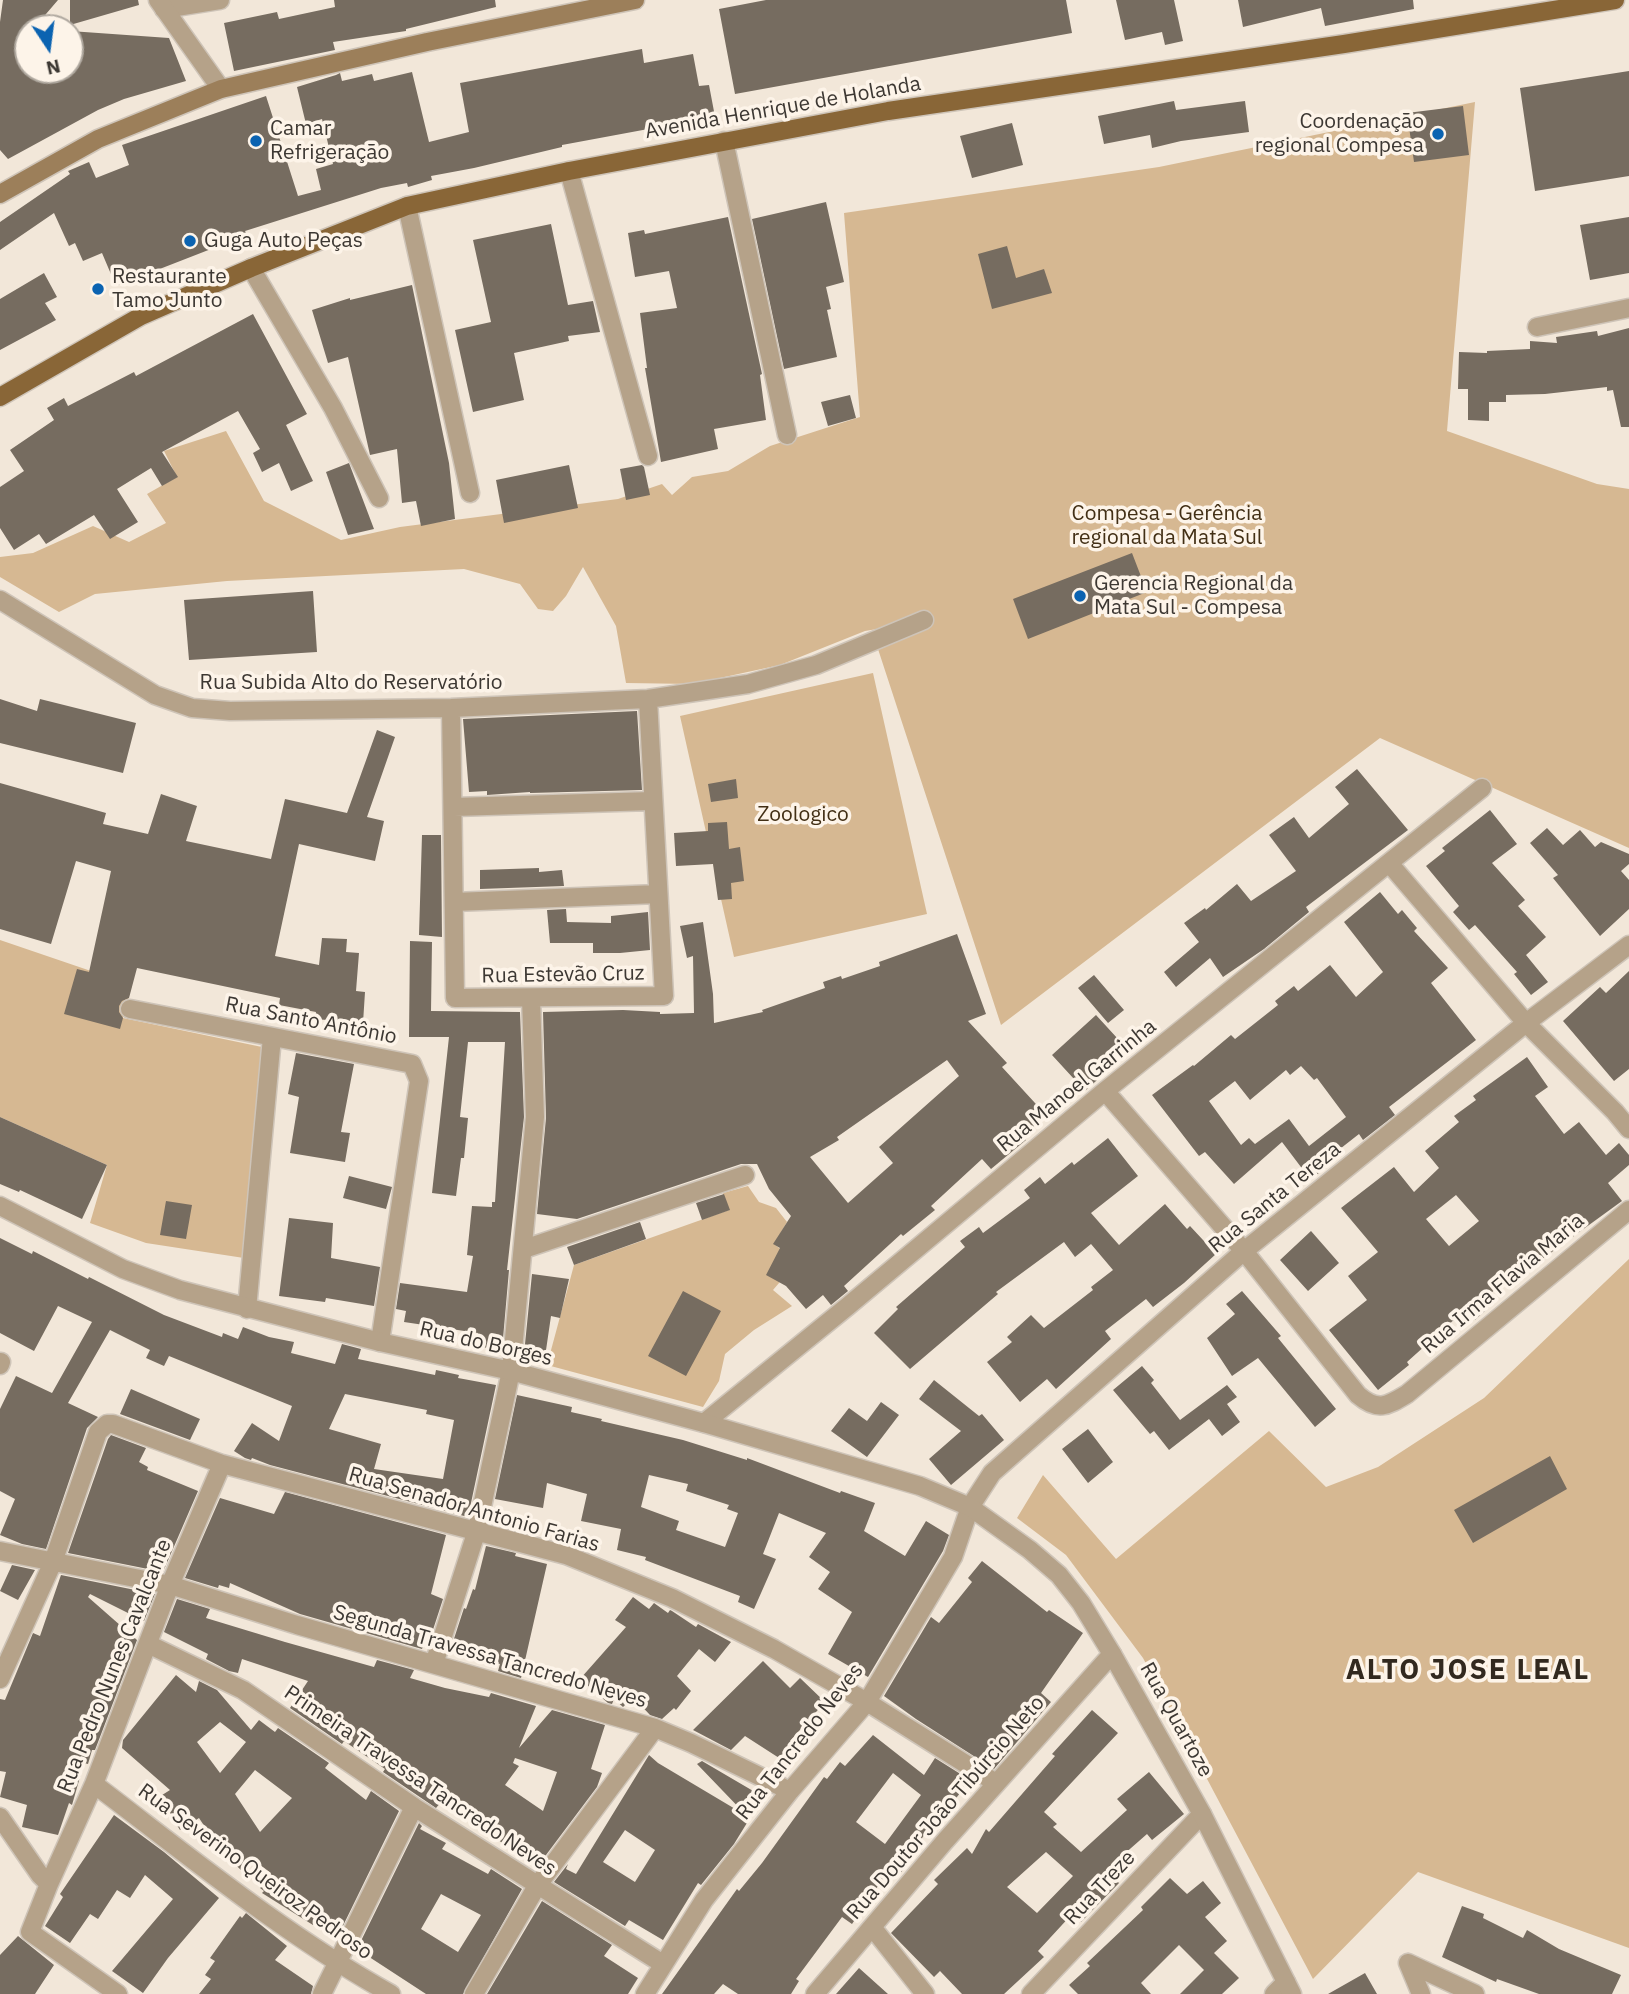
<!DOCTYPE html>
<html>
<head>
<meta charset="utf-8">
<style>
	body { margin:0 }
	#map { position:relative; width:1629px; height:1994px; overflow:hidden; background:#f2e7d9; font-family:"IBM Plex Sans",sans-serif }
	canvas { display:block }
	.north { position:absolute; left:14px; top:14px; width:70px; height:70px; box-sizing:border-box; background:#fdf4e9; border:2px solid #b0a9a0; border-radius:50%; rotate:167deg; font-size:19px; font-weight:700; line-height:28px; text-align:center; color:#3d3833 }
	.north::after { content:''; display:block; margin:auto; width:24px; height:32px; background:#0b63b1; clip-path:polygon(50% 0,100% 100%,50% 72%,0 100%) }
</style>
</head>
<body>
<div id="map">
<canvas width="1629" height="1994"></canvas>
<div class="north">N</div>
</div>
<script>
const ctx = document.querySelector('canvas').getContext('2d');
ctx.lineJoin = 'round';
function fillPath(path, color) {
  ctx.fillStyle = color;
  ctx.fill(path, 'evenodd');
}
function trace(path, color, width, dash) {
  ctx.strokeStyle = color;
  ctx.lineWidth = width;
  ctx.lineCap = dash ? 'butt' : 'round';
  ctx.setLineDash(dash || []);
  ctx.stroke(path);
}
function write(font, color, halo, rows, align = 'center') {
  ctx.font = font + ' "IBM Plex Sans",sans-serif';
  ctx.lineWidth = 7;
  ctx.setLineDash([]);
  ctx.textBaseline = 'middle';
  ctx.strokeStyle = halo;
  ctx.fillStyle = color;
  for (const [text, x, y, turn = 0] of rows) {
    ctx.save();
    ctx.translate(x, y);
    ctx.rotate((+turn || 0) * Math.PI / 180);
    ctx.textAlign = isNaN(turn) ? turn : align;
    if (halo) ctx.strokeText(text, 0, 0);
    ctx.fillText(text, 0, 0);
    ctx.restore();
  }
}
fillPath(new Path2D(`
	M1475,102l-28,329 150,53 32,5v359l-249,-110 -379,287 -123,-376 -1,-20 -12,2 -85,34 -88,19 -66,-1 -10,-57 -33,-59 -17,29 -13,15 -15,-2 -18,-25 -56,-15 -237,12 -132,13 -36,18 -59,-35v-20l33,-4 60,-27 36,16 37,-19 -19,-29 30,-17 -13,-26 62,-20 38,70 77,39 59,-13 218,-28 44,-15 10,11 20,-18 36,-6 42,-25 90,-29 -16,-204 315,-46z
	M873,673l54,241 -193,43 -54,-241z
	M0,940l132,45 -9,33 139,29 -18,211 -98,-15 -56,-20 17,-58 -107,-48z
	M748,1186l11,16 17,6 11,14 -13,22 23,18 -24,28 19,16 -38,24 -29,24 -6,27 -16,26 -156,-42 27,-100 155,-55 -6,-17z
	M1629,1259v689l-211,-76 -105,107 -170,-321 -77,-103 -49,-37 26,-43 73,84 153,-128 57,56 52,-20 106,-69z`), '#d6b892');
fillPath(new Path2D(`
	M3,0h55l-24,28h-6v42h42v-39l99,7 17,43 -62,18 -26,11 -90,49 -8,-9v-128z
	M70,0h68l1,5 -69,20z
	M334,0h161l1,7 -90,22v2l-73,11 2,8 -101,21 -10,-48 53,-11 2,7 56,-12z
	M766,0h300l6,33 -337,61 -16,-85z
	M1116,0h58l9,41 -18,4 -3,-13 -37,8z
	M1238,0h175l1,9 -89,17 -4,-18 -78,19z
	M642,49l2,14 49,-9 6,32 10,-1 7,37 -56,10 -1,-5 -97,18v2l-88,21 -43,8 1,4 -24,7 -1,-4 -26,5 -136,43 2,4 -131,51 -14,-33 -19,8 -8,-18 -6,3 -15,-33 -54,37v-28l70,-48 -2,-3 21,-9 7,16 33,-13 -7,-20 144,-49 32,100 23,-6 -5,-21 17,-5 -11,-45 -16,5 -9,-37 39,-12 4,-2 2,8 30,-7 2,7 38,-9 17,70 40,-10 -9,-49z
	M1629,71v105l-94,15 -15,-103z
	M1174,101l2,9 69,-9 4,31 -68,9 -29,7 -2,-13 -46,9 -6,-28z
	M1463,106l6,49 -55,7 -7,-49z
	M1012,123l11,42 -51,13 -12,-42z
	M826,202l18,80 -18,5 5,22 -4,1 10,47 -53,12 -32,-150z
	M728,217l34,157 -2,1 6,45 -52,9 4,20 -57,13 -16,-94h2l-7,-55 37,-5 -8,-37 -34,6 -7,-44 16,-3 1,4z
	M1629,217v56l-39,7 -10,-55z
	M551,224l17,81 25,-4 7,31 -32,4 1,5 -55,12 10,47 -51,12 -18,-82 36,-8 -18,-82z
	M1007,246l9,32 28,-9 8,24 -60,16 -14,-55z
	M44,273l13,24 -12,6 11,17 -56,30v-51z
	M412,285l37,178 6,56 -34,7 -5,-25 -14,2 -5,-54 -27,6 -22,-98 -20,6 -16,-53 38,-12v2z
	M253,314l54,100 -21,11 27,56 -22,10 -12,-28 -17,9 -9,-19 7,-4 -22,-38 -76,41 16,25 -16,9 -11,-18 -34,21 21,33 -28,17 -16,-24 -48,29 -7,-10 -25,16 -14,-22v-41l24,-16 -14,-21 44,-30 -7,-12 17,-10 4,8 66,-34 2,4z
	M1629,328v99h-8l-8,-37 -6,1v-4l-62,7 -39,1v7h-17v19l-21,-1v-31h-10l1,-37 28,1v-2l43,-2v-8l27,2 -1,-6 41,-6 1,5z
	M850,395l6,23 -28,8 -7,-24z
	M349,463l25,66 -26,6 -22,-63z
	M569,465l9,43 -74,15 -8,-43z
	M642,465l2,2 6,28 -24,5 -6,-31z
	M1132,553l15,39 -119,47 -15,-40z
	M313,591l4,61 -128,8 -5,-60z
	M0,699l37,12 3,-12 96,24 -13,50 -123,-30z
	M637,711l5,79 -112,3v-1l-43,3v-4l-18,1 -6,-73z
	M377,730l18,7 -28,80 17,4 -9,40 -76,-17 -24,112 44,9 3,-27 25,1 -1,13 13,1 -3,38 9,1 -2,31 -48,-4 1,-7 -37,-7 1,-7 -143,-30 -8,30 -7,3 -3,5v6l4,6 -3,11 -56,-15 13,-45 12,3 22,-101 -35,-10 -25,83 -51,-15v-146l106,30 -3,11 45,10 13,-40 36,12 -11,35 85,18 14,-60 62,14z
	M1357,769l51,61 -102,77 3,5 -45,37 -41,28 -13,-19 -34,29 -12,-15 35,-30 -15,-19 21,-15 1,2 31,-26 14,17 45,-30 -27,-36 25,-18 15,21 40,-34 -14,-17z
	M736,779l2,19 -27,4 -3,-18z
	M1490,810l27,34 -25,19 33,37 -7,6 28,31 -20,18 22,27 -17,13 -17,-21 3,-2 -42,-47 -6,5 -16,-18 6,-6 -33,-40 19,-15 -3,-3z
	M727,822l2,27 11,-2 4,34 -13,2 1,16 -14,1 -5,-36 -37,2 -2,-33 34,-2v-8z
	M1547,828l16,17 17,-15 15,17 6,-5 28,12v10l-8,7 8,9v29l-29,27 -47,-58 5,-3 -28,-32z
	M422,835h19l1,102 -23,-2z
	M539,868v4l23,-2 2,16 -84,3v-19z
	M1380,892l18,22 4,-4 15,18 -3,3 34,37 -17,15 45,57 -87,67 6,8 -32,25 -4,-6 -37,29 4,5 -16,11 -28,-37 -48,42 -29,-32 -6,4 -47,-61 41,-30 1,1 37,-31 4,4 43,-34 -3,-4 19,-15 4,5 32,-26 26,32 27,-25 -39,-50zM1301,1066l13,14 3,-2 29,39 -37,29 -20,-27 -34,25 -6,-6 -8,7 -32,-44 26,-20 15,19 36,-30 4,5z
	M566,909l1,13 44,1v-7l37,-4 2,38 -30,3h-27v-10h-43l-3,-33z
	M703,922l10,72 1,29 49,-11 -1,-2 63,-22 -2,-6 18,-6 1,3 38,-13 -1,-4 78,-28 29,80 -18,7 39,42 -5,4 44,48 -23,22 3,3 -35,29 -9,-10 -51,47 4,4 -32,26 -2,-2 -57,52 4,5 -17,14 -8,-10 -17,14 -20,-23 -20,-11 14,-27 -7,-4 18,-28 -22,-27 -12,-25h-16l-164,55 -40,-5 9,-96 -3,-106 80,-2 37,2v2l34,-1 -1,-57 -6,2 -7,-32zM947,1060l12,16 -80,71 14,16 -45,40 -38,-46 29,-17 -2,-3z
	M410,941l22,1 -1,69 89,1 4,105 -17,153h2l-7,80 -27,-4 3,-13 -74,-11 2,-11 -10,-2 4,-26 67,9 6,-36 -6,-1 5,-49 20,1v-5h3l10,-160h-37l-8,75 8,1 -4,40h-3l-5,38 -24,-3 17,-156h-40z
	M1629,971v98l-15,12 -51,-60 37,-34 6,6z
	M1094,975l30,35 -16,13 -30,-35z
	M1096,1015l33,36 -44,40 -33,-36z
	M296,1053l58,11 -13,68 9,1 -5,29 -55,-9 9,-56 -11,-3z
	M1527,1057l21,30 -13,9 29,38 15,-12 27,33 13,-12 10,12v10l-21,18 14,18 -88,64 -3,-5 -40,33 6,7 -22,20 -9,-11 -59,53 2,3 -31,25 -49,-60 38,-30 -19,-24 30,-24 -37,-44 53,-41 20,25 25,-24 -14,-17 34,-29 -5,-6 22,-16 -3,-4zM1456,1195l23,26 -30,25 -23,-27z
	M0,1117l107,48 -25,54 -62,-29 -1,2 -19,-8z
	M1108,1138l30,38 -47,37 28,32 46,-41 22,25 3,-3 26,28 -32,29 -31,24 -7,-8 -41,32 6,8 -55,50 -9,-10 -27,23 -33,-40 25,-20 -5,-5 24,-22 13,13 49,-38 -2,-3 22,-17 -22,-26 -16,13 -11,-15 -68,50 2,2 -88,75 -36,-36 24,-24 -2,-2 69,-60 -5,-6 19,-14 4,6 47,-35 -6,-8 16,-13 5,7 27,-22 2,3z
	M349,1176l43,11 -6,22 -43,-11z
	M724,1194l6,16 -28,10 -6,-17z
	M166,1201l26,4 -6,34 -26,-4z
	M289,1218l44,5 -2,35 49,9 -6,39 -48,-8 -1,4 -46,-6z
	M640,1222l6,17 -72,26 -7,-18z
	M1311,1231l28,32 -31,28 -28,-31z
	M0,1238l32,16 1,-3 55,28 1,-2 75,38 58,22 1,-4 15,6 5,-12 26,10 25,5 -3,11 44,11 7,-20 19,5 -3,10 77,16 1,-5 23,5 -1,3 38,7 -28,132 -198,-52 -18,-7 -1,2 -6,-2 -11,-7 18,-28 27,18 13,-35 -123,-50 -5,10 -18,-8 4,-8 -40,-20 -42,73 30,14 -11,11 -41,121 -24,-5 -22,-9 15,-36 -15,-8v-82l16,-33 36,17 40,-71 -34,-16 -24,45 -34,-18zM345,1394l82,16 -1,4 28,6 -11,59 -69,-10 7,-25 -52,-15z
	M532,1274l37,5 -9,39 -9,-2 -6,41 -21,-3z
	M683,1291l38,20 -35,65 -38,-20z
	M1242,1291l39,45 -3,2 58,71 -21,18 -57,-69 -26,18 -25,-38 28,-24 -9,-10z
	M1142,1366l12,14 -3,3 29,37 47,-35 10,12 -10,7 13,18 -18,14 -13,-17 -40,31 -15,-19 -4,3 -37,-44z
	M934,1380l45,36 3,-2 22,26 -53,45 -22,-26 32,-28 -42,-32z
	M131,1389l69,30 -10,21 -70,-26z
	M517,1395l55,12 -1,5 31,7 -1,2 82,19 64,20v-2l93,35 1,-2 34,12 -11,28 41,25 21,-35 23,14 -6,16 -75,126 -40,-23 24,-42 -34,-23 12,-17 -21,-15 17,-24 -47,-20 -16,41 13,5 -22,50 -16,-7 2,-6 -95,-36 1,-3 -29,-7 4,-21 -40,-8 6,-27 -40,-11 -4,25 -48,-9zM649,1475l39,9 -2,7 43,14 -2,4 11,4 -13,34 -49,-17 3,-9 -38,-14z
	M881,1402l18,13 -32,42 -36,-26 18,-23 18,13z
	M1088,1429l25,33 -25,21 -26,-34z
	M111,1435l35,13 -7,14 9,5 -1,3 51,21 -35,81 -95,-19 40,-114z
	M1550,1456l17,33 -94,54 -19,-33z
	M285,1492l161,43 -15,59 12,5 -15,46 -4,-1 -2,5 -122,-35 -70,-31 -1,5 -10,-3 -1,3 -33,-10 35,-80 54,16z
	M486,1546l30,7 -1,3 32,8 -26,114 -23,-7 2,-7 -50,-13 14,-43 2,1 7,-20 2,1z
	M982,1561l65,51 2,-2 34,23 -42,60 10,9 -57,67 -78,-50 -32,-23 47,-79 8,6 33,-41 -4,-4z
	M12,1565l23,5 -17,30 -18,-9z
	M61,1575l94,19 -11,27 -54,-27 -2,3 49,43 -42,110h-3l-4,14 -4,-1 -12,42 -3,-2 -11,32 -36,-8 5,-22 -27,-8 6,-25 -6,-1v-72l5,1 28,-67 7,3z
	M633,1597l16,12 5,-6 14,10 2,-3 2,1 24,16 2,-3 33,18 -16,20 -16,-13 -22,27 14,15 -15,19 -2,-2 -12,11 -12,-4 -17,-18 -10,10 -9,-8 -2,5 -4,-1 -28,-24 46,-52 -11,-7z
	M177,1599l33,10 -4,9 79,24 89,25 3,-7 37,10 -4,8 35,10 44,9 2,-4 45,13 -17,42 33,-38 53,15 -14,44 11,4 -5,14 -60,80 -95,-66 -6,7 -53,-36 2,-3 -41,-28 -2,3 -52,-36 18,-27 -66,-22 -4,14 -9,-2 -23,-12 2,-5 -44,-22zM515,1758l42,14 -14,39 -38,-26 14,-19 -6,-3z
	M763,1661l27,27 10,-10 25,24 -35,39 10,7 -10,17 -45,-29 -14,14 -38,-20z
	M176,1675l20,17 3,-11 18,9 34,40 8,-10 16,12 3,-4 51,35 -4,5 41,32 5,-9 28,20 -61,125 -22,-14 -3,3 -51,-32 2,-2 -4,-3 11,-15 -19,-14 -10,12 -21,-20 -22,-33 -19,12 -21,-33 11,-7 -48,-42 1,-8zM220,1722l26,20 -26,31 -23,-31zM255,1770l37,28 -32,34 -25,-38z
	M1092,1710l26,23 -74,79 13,12 -4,3 28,25 46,-42 -10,-11 32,-27 35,42 -32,26 -5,-6 -41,36 13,13 -38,39 -8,-9 -35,38 6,6 -40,37h-42l-22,-23 -6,6 -43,-44 47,-49 -4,-4 33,-32 5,6 14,-25 3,3 66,-76 -3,-2zM1046,1852l27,24 -36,37 -30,-26z
	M873,1735l51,40 11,-17 35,22 -23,30 -3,-2 -38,52 3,2 -11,14 -9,-6 -37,54 -10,-7 -46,62 3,2 -8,13h-53l-15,-10 -9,10h-52l75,-105 2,2 23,-28 62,-86 3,2 13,-17 5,4zM893,1773l28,22 -36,49 -29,-22z
	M649,1755l9,8 89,53 -50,-52 5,-3 58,34 -13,22 3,1 -16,26 -33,41 -3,-2 -35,57 -34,-20 -4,6 -71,-44 14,-18 -2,5 10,5zM625,1830l30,20 -20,32 -32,-20z
	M114,1815l50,37 55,46 -51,60 -25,35 -31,-22 61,-72 -28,-24 -15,23 -13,-8 -19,29 -8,-5 -20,29 -25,-17 18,-29 -3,-3z
	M419,1823l3,3 -2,3 26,14 -4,6 46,25 3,-5 31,20 -59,105h-37l-69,-45zM441,1894l40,21 -23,37 -37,-23z
	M1170,1878l17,16 16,-13 18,22 -16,14 22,24 -13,12 25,25 -17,16h-42l24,-24 -25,-25 -38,38 10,11h-73l-9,-9 21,-19 -3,-3 56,-53 -2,-3z
	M542,1901l70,44 -8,11 34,22 -10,16h-141z
	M1462,1906l22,8 -1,4 40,20 4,-8 32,19 62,26 -9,19h-73l-42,-15 -1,3 -54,-25z
	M246,1913l41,33 -12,14 38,26 -2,8h-112l12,-15 -6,-4 10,-14 -5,-3 30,-42 2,2z
	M18,1936l36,29 -19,29h-35v-39z
	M859,1968l29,26h-52z
	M1365,1973l12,21h-49z`), '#766c60');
const minor = new Path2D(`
	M164,9l56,-9
	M724,141l63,294
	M569,171l79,285
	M407,206l63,287
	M251,268l82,140 46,90
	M1537,327l92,-19
	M0,600l155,95 37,13 38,3 221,-3 197,-9 100,-15 68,-19 108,-45
	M451,708l4,290 209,-2 -16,-297
	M454,807l198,-6
	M1389,863l137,160 89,89 14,17
	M454,902l204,-8
	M130,1009l282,55 7,17 -39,261
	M1105,1091l139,160 114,144c20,17 29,11 49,-1l222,-184
	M524,1249l221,-74
	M247,1309l25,-272
	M0,1365l1,-3
	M704,1423l144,-117 257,-215 377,-303
	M0,1551l170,34 127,40 358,103 36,15 99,48
	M148,1644l95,46 171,117 249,157
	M434,1664l43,-134 34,-159 24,-254 -4,-119
	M0,1679l53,-117 45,-130 9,-8h6l109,40 344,91 106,43 102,51 93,53 129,81
	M94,1784c96,73 191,151 297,210
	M0,1817l40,58 9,9 -19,48 88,62
	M49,1884l45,-100 76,-199 52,-121
	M872,1927l53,67
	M1408,1963l67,31
	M1408,1963l13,31
	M322,1994l92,-187
	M474,1994l63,-108 118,-158
	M645,1994l59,-94 86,-109 77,-89 86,-145 17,-50 22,-34 252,-222 282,-228 103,-78
	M815,1994l130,-153 167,-187
	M1031,1994l171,-180
	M1274,1994l12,-12`);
const tertiary = new Path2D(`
	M158,0l63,89
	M0,1206l123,63 57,21 200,52 131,29 193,52 216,63 50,21 60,43 29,25 22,28 31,51 90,160 90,180`);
const secondary = new Path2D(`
	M0,194l98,-55 123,-50 206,-47 208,-42`);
const primary = new Path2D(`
	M0,397l141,-81 110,-48 156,-62 162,-35 319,-60 456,-67 271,-44`);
trace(minor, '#cec4b8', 21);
trace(tertiary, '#cec4b8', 21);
trace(secondary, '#cec4b8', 21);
trace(primary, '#cec4b8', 21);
trace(minor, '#b5a289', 18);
trace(tertiary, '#b5a289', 18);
trace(secondary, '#9c7f5a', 18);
trace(primary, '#896637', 18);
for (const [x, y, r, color] of [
	[1438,134,7,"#0b63b1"],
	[256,141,7,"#0b63b1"],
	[190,241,7,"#0b63b1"],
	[98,289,7,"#0b63b1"],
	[1080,596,7,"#0b63b1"]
]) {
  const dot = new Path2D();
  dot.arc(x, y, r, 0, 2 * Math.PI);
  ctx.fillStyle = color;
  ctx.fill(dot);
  trace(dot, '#fdf4e9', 2.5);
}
write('21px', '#3d3833', '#fdf4e9', [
	["Avenida Henrique de Holanda",783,108,-10],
	["Rua Subida Alto do Reservatório",351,683],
	["Rua Estevão Cruz",563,975,-1],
	["Rua Santo Antônio",311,1021,11],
	["Rua Manoel Garrinha",1077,1086,-39],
	["Rua Santa Tereza",1275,1198,-39],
	["Rua Irma Flavia Maria",1503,1284,-40],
	["Rua do Borges",486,1344,13],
	["Rua Senador Antonio Farias",474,1510,16],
	["Segunda Travessa Tancredo Neves",490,1657,16],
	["Rua Pedro Nunes Cavalcante",115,1666,-68],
	["Rua Quartoze",1176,1720,61],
	["Rua Tancredo Neves",800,1742,-52],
	["Primeira Travessa Tancredo Neves",420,1781,34],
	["Rua Doutor João Tibúrcio Neto",946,1808,-49],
	["Rua Severino Queiroz Pedroso",255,1872,36],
	["Rua Treze",1100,1888,-47]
]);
write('21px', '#3d3833', '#fdf4e9', [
	["Coordenação",1424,122,"right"],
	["regional Compesa",1424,146,"right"],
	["Camar",270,129],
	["Refrigeração",270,153],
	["Guga Auto Peças",204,241],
	["Restaurante",112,277],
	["Tamo Junto",112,301],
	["Gerencia Regional da",1094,584],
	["Mata Sul - Compesa",1094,608]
], 'left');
write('21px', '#422f15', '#fdf4e9', [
	["Compesa - Gerência",1167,514],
	["regional da Mata Sul",1167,538],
	["Zoologico",803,815]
]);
ctx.letterSpacing = '2px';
write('bold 28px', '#32291f', '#fdf4e9', [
	["ALTO JOSE LEAL",1468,1671]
]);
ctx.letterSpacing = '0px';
</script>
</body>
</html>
